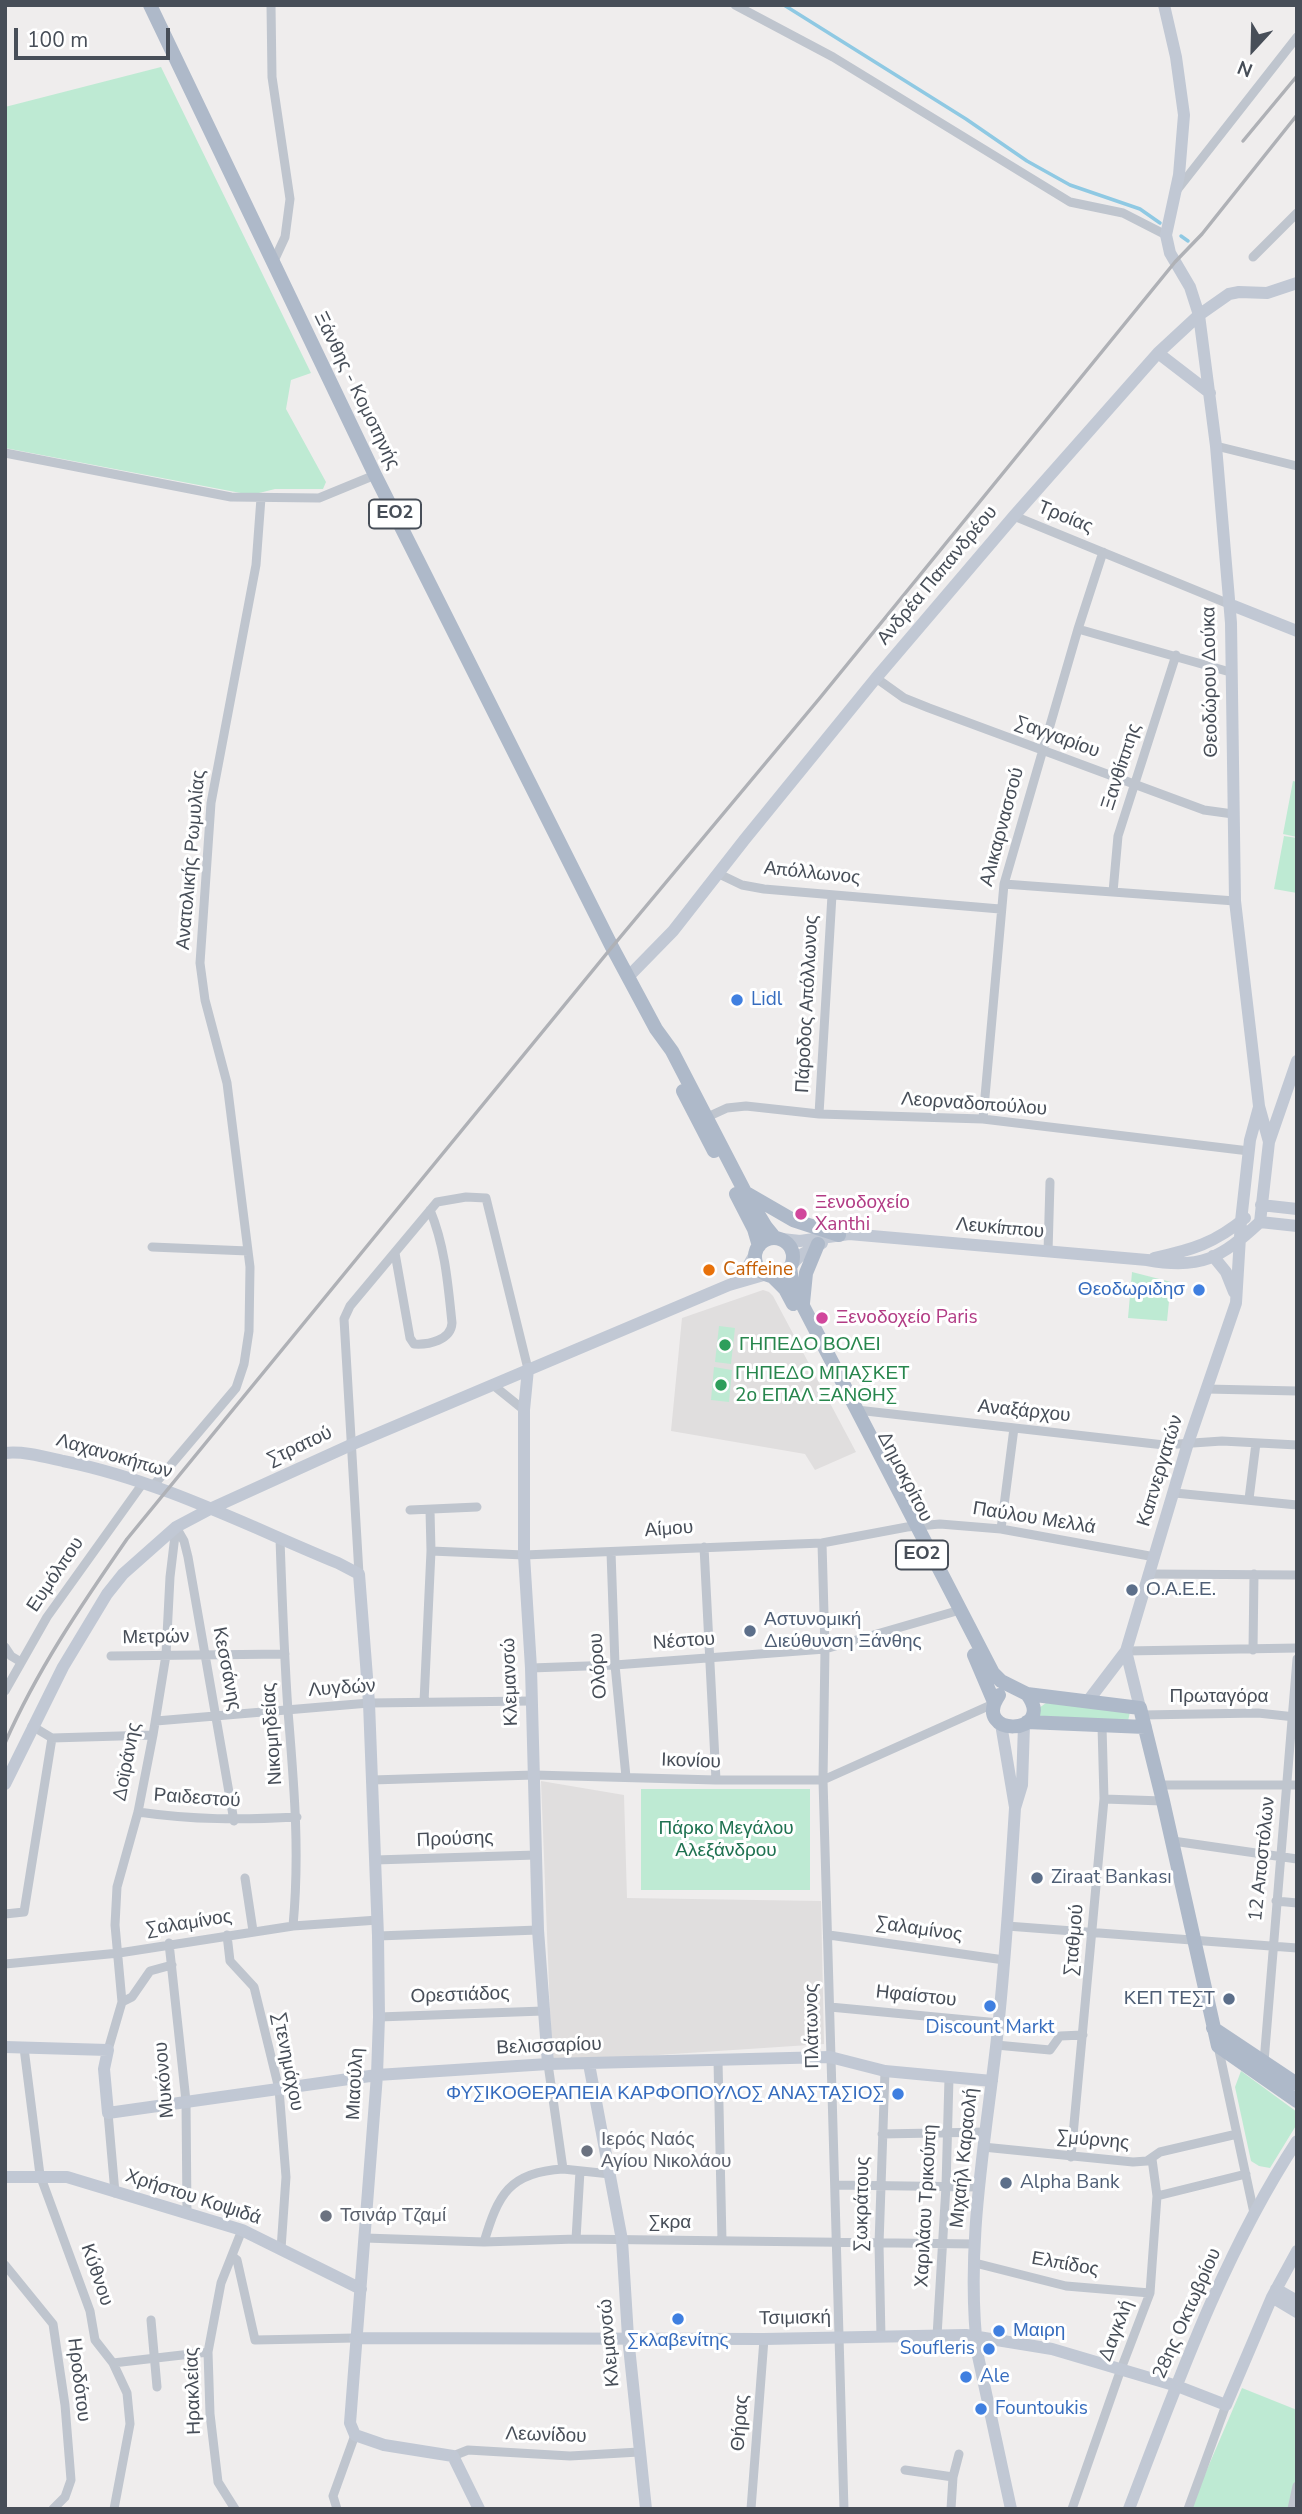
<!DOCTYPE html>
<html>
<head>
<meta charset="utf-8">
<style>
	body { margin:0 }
	#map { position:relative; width:1302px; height:2514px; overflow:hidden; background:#efeded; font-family:"Nunito Sans",sans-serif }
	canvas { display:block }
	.frame { position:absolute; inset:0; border:7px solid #474e58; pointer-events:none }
	.north { position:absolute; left:1218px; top:14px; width:70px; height:70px; -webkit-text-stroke:5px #fff; paint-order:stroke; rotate:202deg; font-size:19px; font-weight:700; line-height:28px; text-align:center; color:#474e58 }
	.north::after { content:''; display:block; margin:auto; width:24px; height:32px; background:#474e58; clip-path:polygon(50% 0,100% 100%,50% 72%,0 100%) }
	.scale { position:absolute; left:14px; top:28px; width:156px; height:32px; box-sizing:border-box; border:4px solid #474e58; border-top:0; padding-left:9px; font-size:21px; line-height:24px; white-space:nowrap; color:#474e58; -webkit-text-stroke:5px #fff; paint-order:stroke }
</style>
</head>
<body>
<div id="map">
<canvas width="1302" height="2514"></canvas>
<div class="frame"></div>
<div class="north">N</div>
<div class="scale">100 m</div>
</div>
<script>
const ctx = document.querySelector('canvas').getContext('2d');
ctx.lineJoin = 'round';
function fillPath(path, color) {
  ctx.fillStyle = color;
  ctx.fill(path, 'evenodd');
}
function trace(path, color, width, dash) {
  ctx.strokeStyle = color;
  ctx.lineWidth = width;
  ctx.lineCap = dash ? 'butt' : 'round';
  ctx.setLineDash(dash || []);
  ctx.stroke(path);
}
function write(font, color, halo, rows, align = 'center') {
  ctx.font = font + ' "Nunito Sans",sans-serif';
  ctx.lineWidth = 6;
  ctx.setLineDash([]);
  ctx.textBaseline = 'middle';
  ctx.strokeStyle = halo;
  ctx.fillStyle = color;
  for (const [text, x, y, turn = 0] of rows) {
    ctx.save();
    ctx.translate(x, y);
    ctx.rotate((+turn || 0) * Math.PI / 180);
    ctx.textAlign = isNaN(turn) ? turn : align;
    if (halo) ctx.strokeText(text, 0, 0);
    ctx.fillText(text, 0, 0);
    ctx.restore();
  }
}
fillPath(new Path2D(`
	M763,1290l6,2 4,4 83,156 -41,18 -10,-16 -134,-23 11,-113z
	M541,1781l83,14 3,103 194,3 3,143 -272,18z`), '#e0dede');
fillPath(new Path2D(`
	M161,67l150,306 -20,7 -5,29 40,73 -3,7h-48l-24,6 -246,-47v-341z
	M1293,781l4,1v55l-14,-3z
	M1284,836l13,2v55l-23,-4z
	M1132,1272l39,10 -4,39 -39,-3z
	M719,1326l16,2 -4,36 -16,-2z
	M714,1367l18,3 -3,32 -18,-2z
	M1046,1703l84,9 -2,9 -89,-5v-8z
	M641,1789h169v101h-169z
	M1241,2071l56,41v12l-27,44 -11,-2 -8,-5 -16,-74z
	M1242,2388l55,22v99h-107z`), '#beead3');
trace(new Path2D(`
	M784,5l182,114 61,42 43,24 70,24 20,14
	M1181,236l7,5`), '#8fc9e3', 3.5);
trace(new Path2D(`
	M271,5l1,72 18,122 -5,38 -12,26
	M735,5l98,52 237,145 53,11 43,22
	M1177,190l120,-153
	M1253,257l44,-44
	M1216,446l81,20
	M5,453l226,44 88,1 56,-23
	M1014,516l215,88
	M1078,629l152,43
	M876,678l28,20 25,10 275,102 29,4
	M717,873l25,12 22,4 236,20
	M1004,884l231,17
	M1113,892l5,-56 58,-181
	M819,1114l13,-219
	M703,1119l24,-11 19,-2 73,8 164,5 266,32
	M983,1119l21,-235 74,-255 25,-77
	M152,1247l96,4
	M1048,1252l2,-70
	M395,1253l15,85 4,6c15,1 37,-4 38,-21 -4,-39 -7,-77 -22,-113
	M493,1385l31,25
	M1206,1389l91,2
	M857,1410l307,35 58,-4 75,4
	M153,1486l83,-98 8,-24 5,-33 1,-64 -23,-184 -22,-83 -5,-37 11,-160 45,-238 5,-67
	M1175,1493l122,12
	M1249,1499l7,-56
	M410,1510l67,-3
	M176,1527l8,14 4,16 46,264
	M1001,1529l13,-101
	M280,1539c2,57 4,115 8,172 6,74 12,141 5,215
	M822,1543l3,106 -2,131 21,729
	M704,1547l12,233
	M431,1551l93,4 298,-12 85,-16 33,-3 61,5 154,28
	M611,1552l4,113 11,112
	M359,1574l-15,-255 6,-13 87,-104 29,-5 20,1 42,171
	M1151,1574l146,1
	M5,1647l6,9 10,6
	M1253,1650l1,-76
	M1126,1651l171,-3
	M111,1656l174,-2
	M531,1668l84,-3 210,-16 135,-39
	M5,1691l42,-74 96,-134
	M424,1702l7,-151 -1,-41
	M1142,1715l116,-2 37,4
	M156,1721l213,-18 162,-2
	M32,1726l20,12 101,-3
	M372,1780l162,-5 182,5h107l170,-76
	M1160,1785h137
	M1104,1799l59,2
	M138,1812c56,8 103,8 159,5
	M1173,1841l124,18
	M375,1860l161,-5
	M245,1878l8,53
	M1276,1901l21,2
	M5,1914l19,-2 28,-174
	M1007,1926l290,22
	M227,1935l3,26 24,26 25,102 7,88 -5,72
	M829,1935l175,25
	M378,1936l160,-6
	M169,1943l17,158 1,113
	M5,1964l114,-11 174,-27 85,-6
	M122,2002l10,-5 18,-26 22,-6
	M830,2007l169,16
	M379,2017l164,-6
	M996,2045l54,5 10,-14 23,-1
	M1218,2046l36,167
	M24,2048l16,127 50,136 5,29 18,23 14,30 3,31 -16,85
	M108,2050l14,-48 -7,-77 2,-38 21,-75 15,-77 13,-80 4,-78 6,-50
	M718,2061l4,180
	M1264,2062l33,-403
	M548,2064l15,105 47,5
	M108,2113l7,80
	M882,2134l104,-2
	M983,2147l150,15 14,-1 13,-9 77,-18
	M1071,2157l33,-358 -2,-73
	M835,2185l143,2
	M1157,2196l89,-22
	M365,2238l119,4 92,-3 399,5
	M576,2239l4,-68
	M484,2242c14,-47 25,-70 79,-73
	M232,2256l5,4 18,80 100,-2
	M975,2263l91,23 84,7
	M5,2265l48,59 12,81 6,75 -6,17 -12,12
	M151,2320l6,67
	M937,2336l9,-150 3,-108
	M881,2337l-2,-93 6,-173
	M113,2363l95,-11
	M453,2456l15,-6 102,6 69,-4
	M905,2470l48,7
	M235,2509l-17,-27 -8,-68 -2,-62 13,-69 21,-53
	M337,2509l-4,-13 22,-61
	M751,2509l13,-170
	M951,2509l2,-32 6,-23
	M1072,2509l49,-140 29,-76 7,-97 -5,-37
	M1188,2509l38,-104
	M1292,2509l5,-23`), '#bfc5ce', 9);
trace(new Path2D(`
	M1164,5l12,52 8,58 -5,60 -13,60 4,18 20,34 9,28 17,131 15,177 4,278 24,205 10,36 -9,80
	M1158,353l52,40
	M1229,604l68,27
	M628,977l45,-46 72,-92 131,-161 138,-162 144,-163 41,-38 30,-21 10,-2 28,1 30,-10
	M1269,1142l28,-81
	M1261,1205l36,4
	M1260,1222l37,4
	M782,1239l18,2 49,-7 298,26c54,10 74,-2 113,-38
	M1213,1256l13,16 8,20
	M1154,1258c38,-8 61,-15 91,-40
	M792,1264l9,-9 21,-12
	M735,1281l11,-11 10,-18
	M528,1369l-4,41v145l7,113 7,262 10,134
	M5,1453c19,-2 40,4 58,8 96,19 185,65 275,102l21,11 10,129 9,233 1,81 -2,58 -27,348 5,12 29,10 69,11 26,53
	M1126,1651l14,57
	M1088,1701l38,-50 62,-208 48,-140 5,-82 9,-81 9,-33
	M1001,1724l14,83
	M5,1784l58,-117 44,-73 16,-20 53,-47 34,-18 143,-65 376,-159 38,-11
	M5,2047l103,3 -4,19 4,44 269,-38 171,-11 282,-7 55,14 107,10
	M589,2064l33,176 6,97 18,172
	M5,2177h62l175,53 119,59
	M1276,2289l21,12
	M1272,2297l25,15
	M355,2338l409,1 202,-4 86,14 125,37 49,19 46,-108 25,-46
	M1011,2509l-33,-153c-13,-103 6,-207 18,-309 9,-79 14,-159 19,-239l7,-23 2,-60
	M1129,2509c48,-125 94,-255 168,-368`), '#c1c8d4', 12);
trace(new Path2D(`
	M150,5l225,470 237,472 44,82 16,22 73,141 21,35 9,11
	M683,1091l31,60
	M736,1194l18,35 5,17
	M748,1194l45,26 46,15
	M755 1257a19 19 0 1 1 38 0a19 19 0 1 1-38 0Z
	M790,1267l2,14 10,23 191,369 8,8 26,13 113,14 23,93 55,245 79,55
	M771,1275l14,14 8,15
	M803,1303l3,-30 12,-29
	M974,1655l20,47
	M999,1695c-29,43 59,41 28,-1
	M1027,1722l118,5
	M1213,2028l84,56`), '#aeb9c9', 14);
trace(new Path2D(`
	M1243,141l54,-65
	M5,1743c32,-73 77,-139 122,-204l485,-592 207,-248 356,-437 27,-28 95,-119`), '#afb1b6', 3.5);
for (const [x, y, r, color] of [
	[737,1000,7,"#3f7fe0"],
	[801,1214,7,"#d1479c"],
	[709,1270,7,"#e8710a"],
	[1199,1290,7,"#3f7fe0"],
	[822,1318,7,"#d1479c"],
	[725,1345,7,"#2e9e5b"],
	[721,1385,7,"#2e9e5b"],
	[1132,1590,7,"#5c6f8a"],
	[750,1631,7,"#5c6f8a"],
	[1037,1878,7,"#5c6f8a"],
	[1229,1999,7,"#5c6f8a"],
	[990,2006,7,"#3f7fe0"],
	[898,2094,7,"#3f7fe0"],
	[587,2151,7,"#6b7280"],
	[1006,2183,7,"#5c6f8a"],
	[326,2216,7,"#6b7280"],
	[678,2319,7,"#3f7fe0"],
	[999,2331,7,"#3f7fe0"],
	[989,2349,7,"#3f7fe0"],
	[966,2377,7,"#3f7fe0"],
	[981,2409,7,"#3f7fe0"]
]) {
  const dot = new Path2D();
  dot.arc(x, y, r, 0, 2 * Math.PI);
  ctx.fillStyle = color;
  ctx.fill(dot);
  trace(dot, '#fff', 2.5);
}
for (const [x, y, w] of [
	[395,514,52],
	[922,1555,52]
]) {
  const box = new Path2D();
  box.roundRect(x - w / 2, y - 14.5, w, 29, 5);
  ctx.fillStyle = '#fff';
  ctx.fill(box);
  trace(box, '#474e58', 2);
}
write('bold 18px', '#474e58', null, [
	["ΕΟ2",395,514],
	["ΕΟ2",922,1555]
]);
write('19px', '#474e58', '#fff', [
	["Ξάνθης - Κομοτηνής",356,391,64],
	["Τροίας",1065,518,22],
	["Ανδρέα Παπανδρέου",938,576,-50],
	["Θεοδώρου Δούκα",1211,682,-91],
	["Σαγγαρίου",1057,738,20],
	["Ξανθίππης",1122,767,-72],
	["Αλικαρνασσού",1003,827,-75],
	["Ανατολικής Ρωμυλίας",192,860,-85],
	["Απόλλωνος",812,874,6],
	["Πάροδος Απόλλωνος",808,1004,-87],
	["Λεορναδοπούλου",974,1105,4],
	["Λευκίππου",1000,1229,5],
	["Αναξάρχου",1024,1412,6],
	["Στρατού",300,1447,-25],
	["Λαχανοκήπων",114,1457,16],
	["Καπνεργατών",1161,1471,-73],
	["Δημοκρίτου",904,1477,63],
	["Παύλου Μελλά",1034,1519,9],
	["Αίμου",669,1530,-4],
	["Ευμόλπου",56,1575,-56],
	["Μετρών",156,1638,-1],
	["Νέστου",684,1642,-4],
	["Ολόρου",599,1666,-94],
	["Κεσσάνης",226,1669,79],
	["Κλεμανσώ",511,1682,-92],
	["Λυγδών",342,1689,-4],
	["Πρωταγόρα",1219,1697],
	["Νικομηδείας",273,1734,-94],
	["Δοϊράνης",128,1762,-79],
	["Ικονίου",691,1762,2],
	["Ραιδεστού",197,1799,4],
	["Προύσης",455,1840,-2],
	["12 Αποστόλων",1263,1859,-84],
	["Σαλαμίνος",189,1924,-9],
	["Σαλαμίνος",919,1930,8],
	["Σταθμού",1075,1940,-85],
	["Ορεστιάδος",460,1996,-2],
	["Ηφαίστου",916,1997,6],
	["Πλάτωνος",813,2026,-91],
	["Βελισσαρίου",549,2047,-2],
	["Στενημάχου",287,2062,79],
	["Μυκόνου",165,2080,-95],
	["Μιαούλη",356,2084,-87],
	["Σμύρνης",1093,2141,5],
	["Μιχαήλ Καραολή",965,2158,-84],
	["Χρήστου Κοψιδά",193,2198,18],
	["Σωκράτους",863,2204,-89],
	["Χαριλάου Τρικούπη",927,2206,-87],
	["Σκρα",670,2223],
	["Ελπίδος",1065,2265,10],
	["Κύθνου",96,2275,71],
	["28ης Οκτωβρίου",1188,2314,-66],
	["Τσιμισκή",795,2319,-1],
	["Δαγκλή",1117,2331,-69],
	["Κλεμανσώ",610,2343,-95],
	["Ηροδότου",78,2380,83],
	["Ηρακλείας",194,2391,-92],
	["Θήρας",741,2423,-86],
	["Λεωνίδου",546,2436,2]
]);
write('19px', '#366cbe', '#fff', [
	["Lidl",751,1000],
	["Θεοδωριδησ",1185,1290,"right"],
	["Discount Markt",990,2028,"center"],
	["ΦΥΣΙΚΟΘΕΡΑΠΕΙΑ ΚΑΡΦΟΠΟΥΛΟΣ ΑΝΑΣΤΑΣΙΟΣ",884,2094,"right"],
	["Μαιρη",1013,2331],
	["Σκλαβενίτης",678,2341,"center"],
	["Soufleris",975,2349,"right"],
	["Ale",980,2377],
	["Fountoukis",995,2409]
], 'left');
write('19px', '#b23c85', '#fff', [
	["Ξενοδοχείο",815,1203],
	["Xanthi",815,1225],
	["Ξενοδοχείο Paris",836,1318]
], 'left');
write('19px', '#c56008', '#fff', [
	["Caffeine",723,1270]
], 'left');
write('19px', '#27864d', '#fff', [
	["ΓΗΠΕΔΟ ΒΟΛΕΙ",739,1345],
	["ΓΗΠΕΔΟ ΜΠΑΣΚΕΤ",735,1374],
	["2ο ΕΠΑΛ ΞΑΝΘΗΣ",735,1396]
], 'left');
write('19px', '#4e5e75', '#fff', [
	["Ο.Α.Ε.Ε.",1146,1590],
	["Αστυνομική",764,1620],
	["Διεύθυνση Ξάνθης",764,1642],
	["Ziraat Bankası",1051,1878],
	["ΚΕΠ ΤΕΣΤ",1215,1999,"right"],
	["Alpha Bank",1020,2183]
], 'left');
write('19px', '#1f7251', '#fff', [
	["Πάρκο Μεγάλου",726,1829],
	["Αλεξάνδρου",726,1851]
]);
write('19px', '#5b616d', '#fff', [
	["Ιερός Ναός",601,2140],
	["Αγίου Νικολάου",601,2162],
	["Τσινάρ Τζαμί",340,2216]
], 'left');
</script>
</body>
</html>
